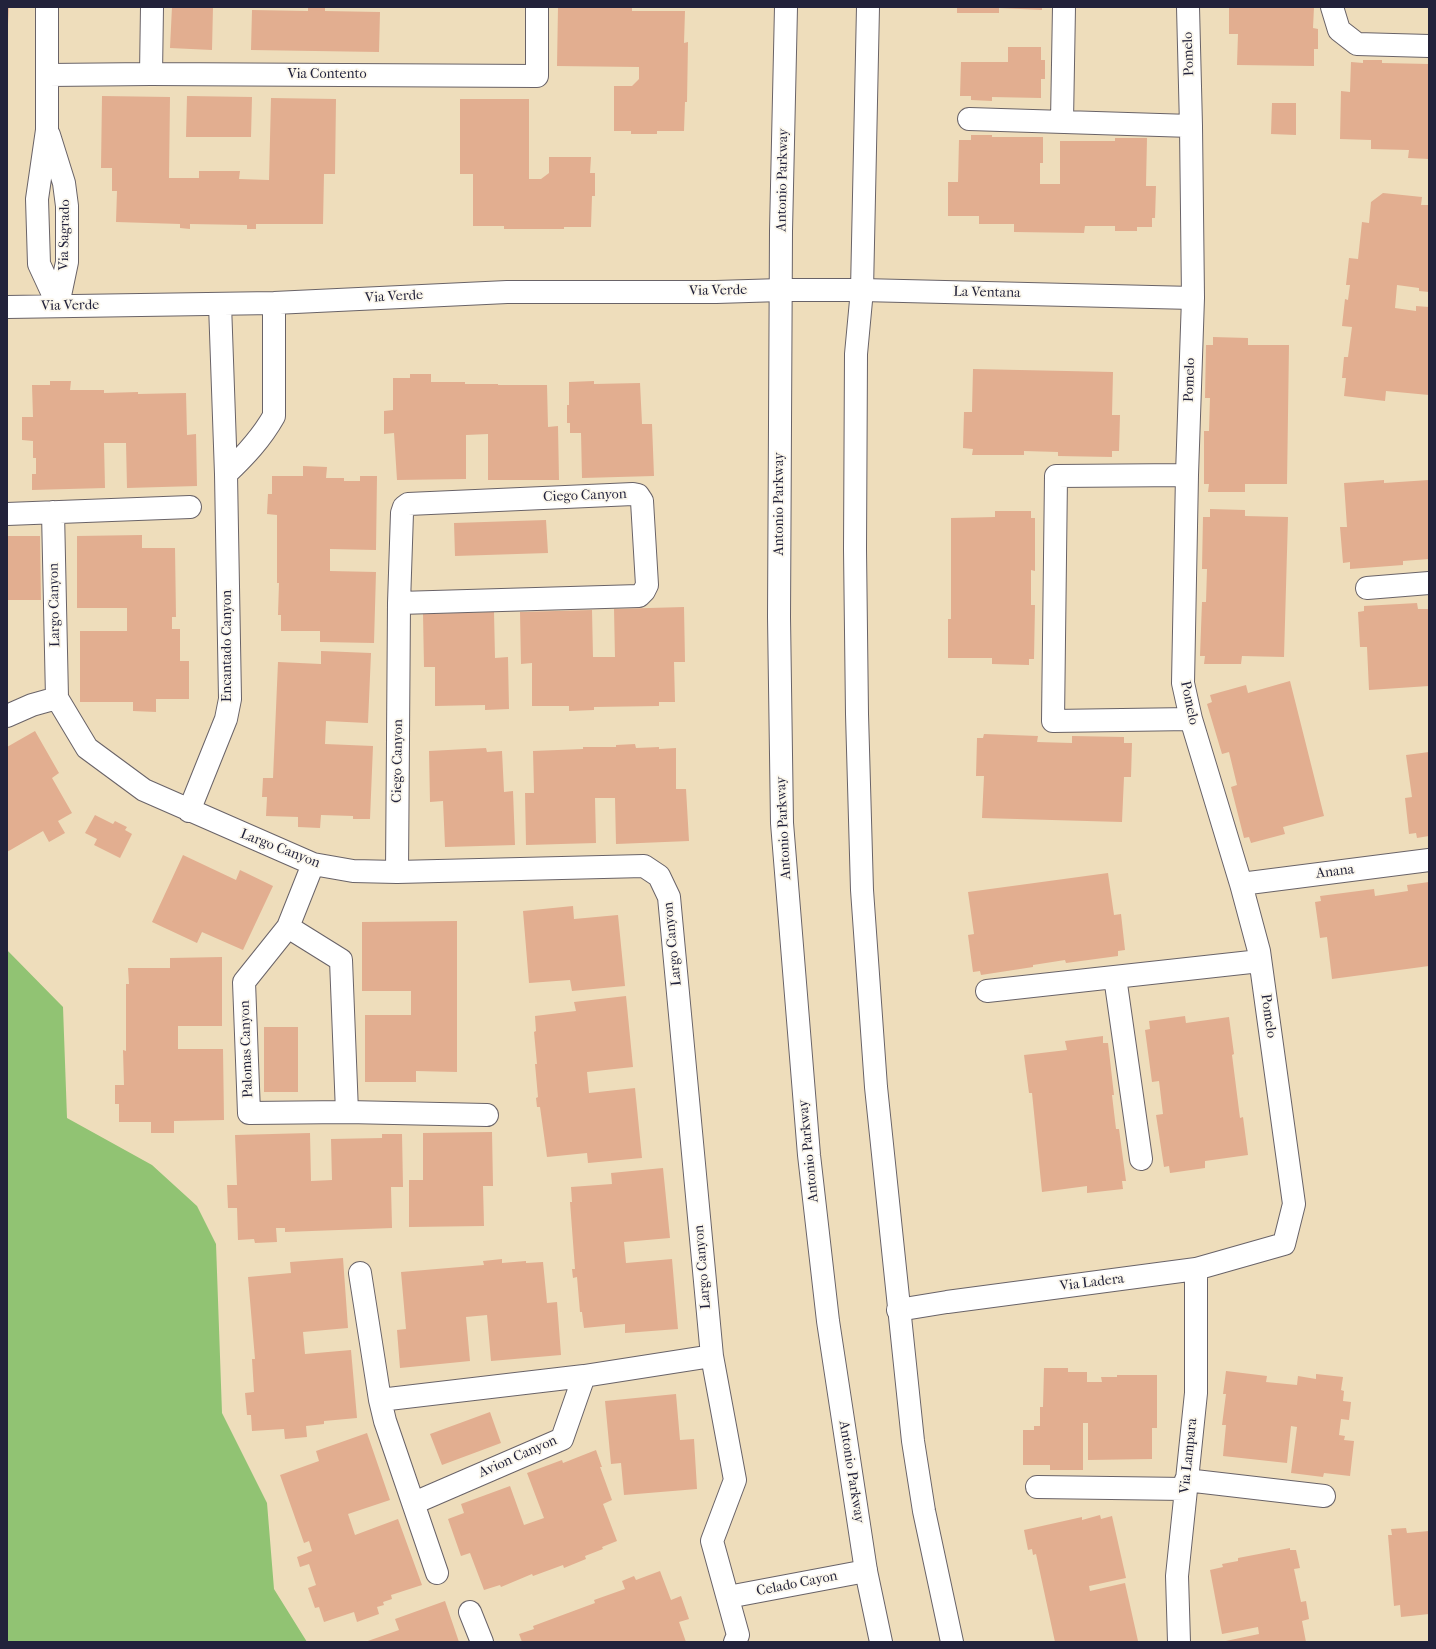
<!DOCTYPE html>
<html>
<head>
<meta charset="utf-8">
<style>
	body { margin:0 }
	#map { position:relative; width:1436px; height:1649px; overflow:hidden; background:#edb; font-family:"IM FELL French Canon",serif }
	canvas { display:block }
	.frame { position:absolute; inset:0; border:8px solid #22223b; pointer-events:none }
</style>
</head>
<body>
<div id="map">
<canvas width="1436" height="1649"></canvas>
<div class="frame"></div>
</div>
<script>
const ctx = document.querySelector('canvas').getContext('2d');
ctx.lineJoin = 'round';
function fillPath(path, color) {
  ctx.fillStyle = color;
  ctx.fill(path, 'evenodd');
}
function trace(path, color, width, dash) {
  ctx.strokeStyle = color;
  ctx.lineWidth = width;
  ctx.lineCap = dash ? 'butt' : 'round';
  ctx.setLineDash(dash || []);
  ctx.stroke(path);
}
function write(font, color, halo, rows, align = 'center') {
  ctx.font = font + ' "IM FELL French Canon",serif';
  ctx.lineWidth = 3.5;
  ctx.setLineDash([]);
  ctx.textBaseline = 'middle';
  ctx.strokeStyle = halo;
  ctx.fillStyle = color;
  for (const [text, x, y, turn = 0] of rows) {
    ctx.save();
    ctx.translate(x, y);
    ctx.rotate((+turn || 0) * Math.PI / 180);
    ctx.textAlign = isNaN(turn) ? turn : align;
    if (halo) ctx.strokeText(text, 0, 0);
    ctx.fillText(text, 0, 0);
    ctx.restore();
  }
}
fillPath(new Path2D(`
	M7,950l56,57 4,111 85,47 45,41 19,38 6,169 45,90 7,86 33,53h-300z`), '#91c373');
fillPath(new Path2D(`
	M7,7h2l-1,17h-1z
	M172,7h41l-1,43 -42,-2z
	M308,7h17v4l55,1 -1,40 -128,-2 1,-40 56,1z
	M558,7h74v4h53l-1,32 4,-1 -1,60h-2l-1,29h-27v3h-26v-3h-17v-45h18l7,-7v-12l-82,-1z
	M957,7h85v3l-43,-2v5h-42z
	M1229,7h85l-1,21 5,1v20h-4v17l-77,-1 1,-31h-9z
	M1008,47h33v13h4v19h-4v19l-49,-1v4l-21,-1v-4h-11l1,-34h47z
	M1363,60h19v3l47,1v95l-21,-1 1,-8 -38,-1v-9l-31,-1 1,-48 9,1 1,-30 12,1z
	M102,96l68,1 -1,81h30v-7h41l-1,8 30,1 2,-82 65,1 -1,75h-11l-1,50h-67v5h-9v-4l-57,-1v5l-10,-1v-4l-64,-2 1,-31h-5v-23h-11z
	M187,96l65,1 -1,40h-65z
	M460,99h69v80h12l8,-6v-16h42l-1,16h5v23h-3l-1,31h-27v2h-60v-3h-31v-52h-13z
	M1272,103h24v32l-25,-1z
	M971,135h21v2h51v26h-3v21h20v-43h55v-3h32l-1,48h10l-1,32h-3v9h-15v4h-22v-5h-30l-1,7 -70,-1v-8h-35v-8h-31v-34h10l1,-42h12z
	M1383,193l39,4 -1,8h8v87l-10,-1v-3l-22,-3 -2,23 21,3v-5l13,1v88l-43,-4 -1,10 -41,-5 2,-18h-4l2,-21h4l4,-30 -10,-1 3,-27 3,1 2,-15h-4l3,-27 9,1 4,-37 7,1 2,-21z
	M1213,337l35,1v7h41l-2,139h-42v8h-37l1,-8h-5v-53h5l1,-33h-5l1,-53h7z
	M973,369l140,3 -1,43h8l-1,36h-7v6l-54,-1v-4l-34,-1v4h-52l1,-6 -10,-1 1,-36h8z
	M410,374h21v8h34v2h33v1h49l1,42 10,-1 1,54h-71v-46l-22,1v44l-69,1 -3,-47 -10,1v-23l9,-1v-32h17z
	M50,381h21l-1,9h34v3l34,-1v2l48,-1 1,42 9,-1 1,52 -70,2 -1,-45h-22l1,45 -73,2v-16h4v-16h-3v-17l-11,-1v-23h11l-1,-32h18z
	M594,381v3l46,-1 2,41h10l2,52 -72,2 -1,-45h-11v-10h-3v-18h2v-23z
	M303,466l24,1 -1,11h18v3h16v-5h17l-1,74 -46,-1v22l46,1 -2,71 -54,-1v-11h-39v-16h-3l1,-32h-2v-68l-10,-1 1,-20h4v-18h31z
	M1384,480v3l45,-3v79l-26,2v4l-53,4v-7l-7,1 -3,-36h7l-3,-44z
	M1210,509l35,1v6l43,1 -4,140 -42,-1 -1,8h-37l1,-8h-5l2,-54h4l1,-33h-5l1,-52h7z
	M995,511h36v7h4v53l-4,-1v35h4l-1,54h-5v6l-37,-1v-6h-44v-39h3v-101l44,-1z
	M546,520l2,33 -93,3 -1,-33z
	M142,535v13h33l1,69h-4v12h8v32h9v38h-33v13l-23,-1v-9h-53v-71h47v-23h-50v-72z
	M7,536h33l1,64h-34z
	M1417,603l1,6h11v77l-60,4 -2,-43h-7l-2,-35 6,-1v-5z
	M684,607l1,55h-11l1,40h-16v4l-65,1v3l-25,1v-5h-37v-43l-11,1 -1,-52 72,-2 1,47h22l-1,-48z
	M494,612l1,46 13,-1 1,52 -24,1v-5l-50,1v-39h-11l-1,-53z
	M321,651l50,2 -3,70 -42,-2 -1,23 48,2 -3,73h-17v-3l-32,-1 -1,13 -22,-1v-10l-32,-1 1,-19h-5l1,-19h10l5,-116 43,2z
	M1290,681l34,135 -41,11 2,7 -34,9 -2,-6 -5,1 -13,-51 6,-2 -8,-33 -7,2 -15,-50 5,-2 -2,-7 36,-10 2,8z
	M35,731l24,42 -7,5 20,35 -14,8 7,12 -16,9 -6,-11 -36,21v-105z
	M984,734l54,2 -1,6 35,1v-7l52,1v6h8l-1,34h-7l-2,45 -140,-4 2,-42h-8l1,-38h6z
	M635,744l1,4 23,-1v2l17,-1v41h10l3,52 -73,3 -1,-46h-20l1,45 -70,2 -1,-52h9l-1,-42 50,-2v-2h33v-2z
	M486,748l1,4 15,-1 2,41 9,-1 2,54 -70,2 -2,-46 -13,1 -1,-51z
	M1429,752v84l-12,2 -1,-5 -7,1 -4,-36 7,-1 -6,-42z
	M95,815l18,9 2,-3 12,6 -2,3 7,4 -12,24 -26,-13 3,-6 -12,-6z
	M183,855l53,25 4,-10 33,16 -30,64 -41,-18 -5,11 -45,-21z
	M1108,873l6,42 7,-1 4,36 -7,1v5l-52,7 -1,-3 -32,5v2l-52,8 -1,-4 -7,1 -5,-37 6,-1 -6,-42z
	M1429,882v84l-97,13 -5,-42 -7,1 -5,-36 6,-1 -1,-5 54,-7 1,7 33,-5 -1,-6z
	M573,906l1,13 44,-4 7,71 -53,5 -2,-11 -41,3 -6,-72z
	M457,921v151l-41,-1v11h-51v-67h46v-24h-49v-69z
	M222,957v69h-44v23h45l1,71 -50,1v12h-23v-11h-32v-18h-4v-19h9l-1,-35 3,1v-67h3l-1,-16h42v-10z
	M626,996l7,71 -46,5 2,21 46,-5 7,70 -54,5 -1,-10 -40,4 -7,-50h-3l-1,-9 2,-1 -3,-33h2l-3,-32 2,-1 -1,-15 41,-5 -2,-9z
	M1185,1016l1,7 43,-6 5,37 -2,1 8,63 3,-1 5,38 -43,6v7l-35,5 -1,-7 -5,1 -8,-52 7,-1 -4,-33 -7,1 -7,-52 5,-1 -1,-8z
	M264,1027h34v65h-34z
	M1103,1036v7h5l6,52h-2l4,34h3l7,52h-4l1,8 -36,4v-7l-45,6 -10,-99h-3l-5,-38 43,-5 -2,-9z
	M492,1132l1,54h-10l1,40 -75,1v-47h14v-47z
	M310,1133l1,48 21,-1 -1,-41 51,-1v-4h20l1,53h-12l1,41 -107,4v-4h-9l1,14 -22,1 -1,-4 -16,1 -1,-32h-9l-1,-23h10l-2,-50z
	M663,1168l7,70 -46,4 2,21 46,-4 6,70 -53,4v-9l-41,4 -2,-16h-2l-3,-35 -4,1 -1,-9h3l-5,-67h2l-1,-15 41,-3 -1,-11z
	M343,1258l5,70 -45,4 2,22 46,-4 6,68 -33,3v3l-18,2 1,11 -22,2 -1,-10 -32,2 -1,-16h-4l-2,-22 9,-1 -2,-33h3l-7,-82 43,-4 -1,-11z
	M502,1259v4l24,-2v2l17,-1 4,41 10,-1 4,53 -70,6 -4,-46 -21,2 4,44 -70,7 -3,-38 9,-1 -5,-57 83,-7 -1,-4z
	M1044,1368h24v4h19v10h15l-1,-5h16v-2h40v53h-5v31l-64,1v-37h-5v47h-33v-5h-27v-35h11v-4h6v-19h3z
	M1226,1371l41,5 -1,6 31,3 1,-9 18,3v-5l27,3 -2,13 3,1 -1,10 8,1 -2,18 -8,-1 -2,16 6,1 -1,4 10,1 -4,35 -26,-3 -1,4 -32,-4 6,-46 -6,-1 -4,37 -64,-7 3,-31h-4l4,-31h-3z
	M676,1394l4,46 14,-1 3,50 -73,6 -3,-32 -10,1 -6,-63z
	M490,1412l11,31 -59,22 -12,-31z
	M367,1433l23,67 -42,14 7,21 43,-16 24,66 -31,10 1,4 -9,3 1,3 -7,2 2,7 -22,8 -3,-10 -30,10 -5,-15 -4,1 -7,-20 8,-3 -7,-21 -9,3 -3,-10 15,-6 -3,-10 -5,2 -24,-68 39,-14 -3,-10z
	M596,1450l6,17h-2l12,33 -9,4 14,37 -15,6 1,2 -18,7 1,3 -22,9 -1,-3 -30,11 -1,-2 -31,13 -1,-2 -16,5 -14,-37 -9,3 -13,-37 16,-6 -3,-9 49,-18 14,39 20,-7 -17,-45 35,-13 1,3z
	M1100,1515l1,4 11,-3 14,62 -37,8 1,5 35,-8 13,58 -83,1 -19,-88 -3,1 -1,-6 -4,1 -4,-20 58,-13v3z
	M1406,1528l1,5 22,-2v83l-28,3 -1,-12 -6,1 -6,-71h4l-1,-6z
	M1290,1548v2h6l4,18 -6,1 7,33 5,-1 3,18 -7,2 4,21h-85l38,-8 -1,-7 -36,7 -12,-64 13,-3 -1,-3 16,-3v-3z
	M660,1571l11,29 10,-4 8,23 -10,3 7,20h-164l-3,-8 15,-5 -1,-3 62,-23 -1,-3 31,-11 -3,-8 12,-5 2,4z
	M445,1601l14,41h-94l34,-12 -4,-11z`), '#e2ae90');
const minor = new Path2D(`
	M47,7v123l-10,69 2,65 19,41
	M1332,7l7,23 18,14 72,2
	M151,74l1,-67
	M48,75l103,-1 386,2v-69
	M969,119l222,7
	M1062,121l2,-114
	M49,135l15,48 3,23v56l-9,43
	M7,307l267,-4 233,-11h209l65,-2h81l331,8
	M226,474c19,-18 35,-35 48,-58v-113
	M1187,475l-131,1 -3,245 138,-2
	M53,512l4,186 30,50 57,42 169,74 40,7 44,1 247,-6 15,10 10,21 43,459 23,124 -23,61 26,94 -3,7
	M7,514l183,-7
	M1367,588l62,-5
	M7,716l25,-11 25,-7
	M189,811l37,-92 4,-20 -4,-225 -6,-170
	M313,864l-25,63 -44,55 5,131 98,-1 140,3
	M397,872l2,-269 3,-90 2,-6 4,-3 225,-10 5,1 4,6 5,84 -3,6 -5,5 -240,7
	M1241,884l188,-24
	M288,927l53,33 6,152
	M1115,977l26,182
	M987,991l273,-30
	M360,1273l20,127 5,21 52,152
	M898,1310l49,-8 249,-33 88,-25 10,-40 -35,-253 -18,-67 -50,-165 -8,-36 4,-208 6,-177 -2,-172 -3,-119
	M380,1400l204,-24 128,-20
	M1186,1480l138,16
	M1037,1487l148,2
	M414,1503l148,-64 22,-63
	M728,1597l138,-26
	M470,1612l12,30
	M1179,1642l-2,-66 19,-183v-124`);
const major = new Path2D(`
	M786,7l-5,224 -2,386 3,206 27,332 19,166 38,250 15,71
	M868,7l-6,283 -6,64 -1,195 2,165 5,176 14,197 37,354 11,70 28,131`);
trace(minor, '#696368', 24);
trace(major, '#696368', 24);
trace(minor, '#fff', 22);
trace(major, '#fff', 22);
write('14px', '#22223b', '#fbf7ec', [
	["Pomelo",1189,54,-92],
	["Via Contento",327,75],
	["Antonio Parkway",783,180,-89],
	["Via Sagrado",65,235,-89],
	["Via Verde",718,291,-1],
	["La Ventana",987,293,1],
	["Via Verde",394,297,-3],
	["Via Verde",70,306,-1],
	["Pomelo",1190,380,-88],
	["Ciego Canyon",585,496,-2],
	["Antonio Parkway",780,504,-90],
	["Largo Canyon",55,605,-91],
	["Encantado Canyon",228,646,-90],
	["Pomelo",1189,703,78],
	["Ciego Canyon",398,761,-89],
	["Antonio Parkway",784,828,-93],
	["Largo Canyon",280,849,21],
	["Anana",1335,872,-7],
	["Largo Canyon",673,944,-96],
	["Pomelo",1268,1016,82],
	["Palomas Canyon",247,1049,-92],
	["Antonio Parkway",809,1151,-96],
	["Largo Canyon",703,1267,-95],
	["Via Ladera",1092,1283,-7],
	["Via Lampara",1189,1456,-84],
	["Avion Canyon",518,1457,-24],
	["Antonio Parkway",851,1472,81],
	["Celado Cayon",797,1584,-11]
]);
</script>
</body>
</html>
